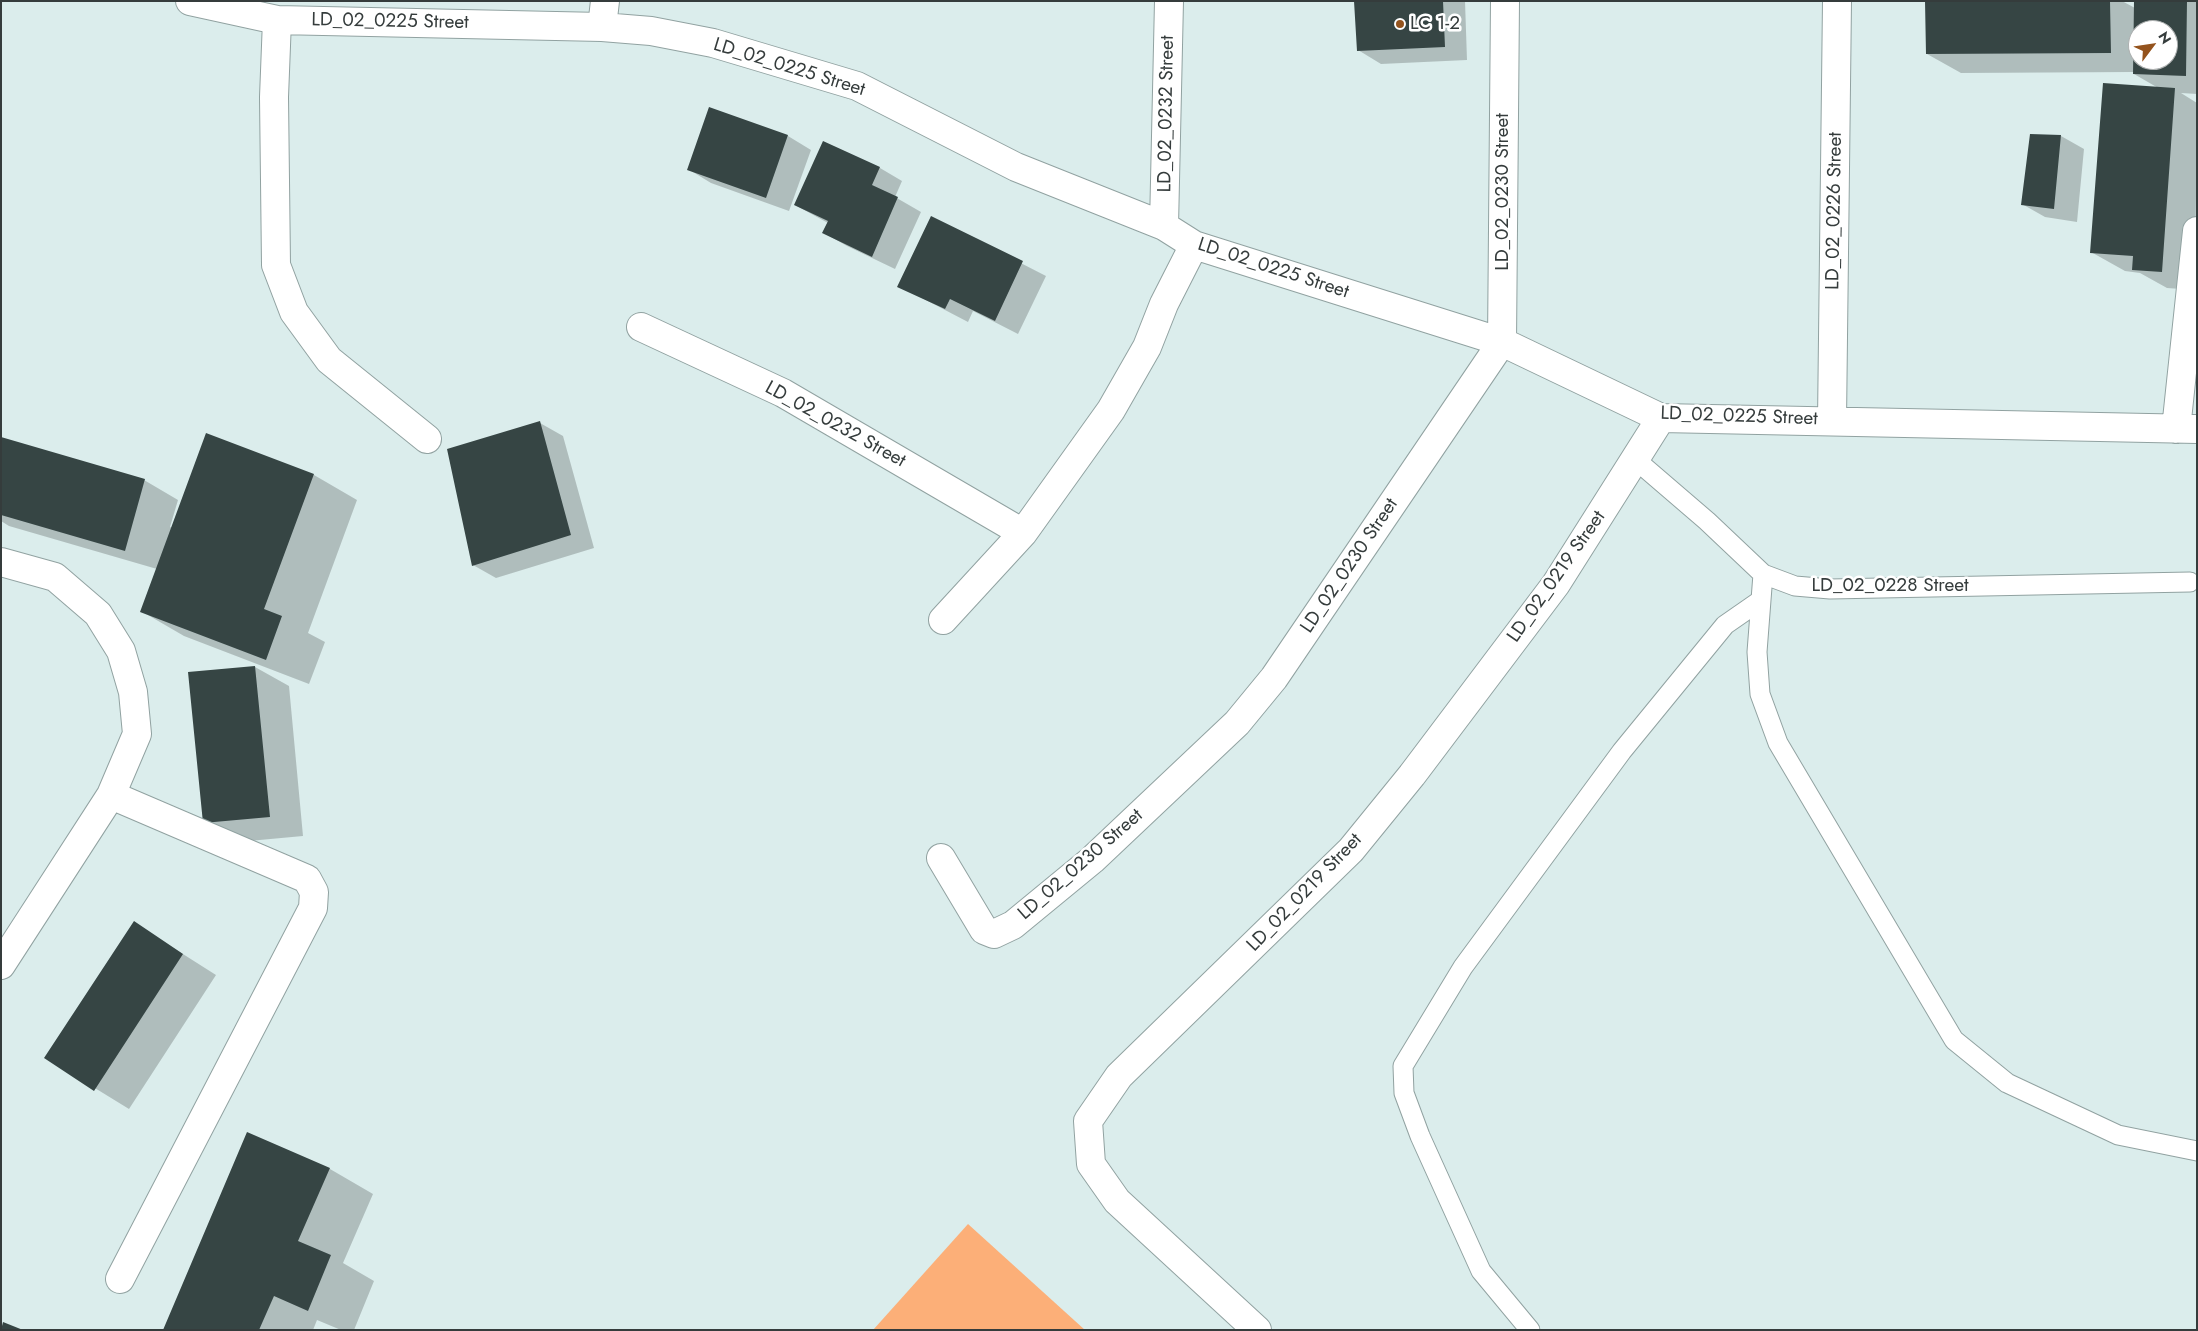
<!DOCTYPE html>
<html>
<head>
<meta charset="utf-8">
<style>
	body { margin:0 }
	#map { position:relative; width:2198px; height:1331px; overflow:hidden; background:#dbedec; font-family:Jost,sans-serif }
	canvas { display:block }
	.frame { position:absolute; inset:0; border:2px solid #353c3c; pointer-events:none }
	.north { position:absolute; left:2128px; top:20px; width:50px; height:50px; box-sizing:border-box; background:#fff; border:1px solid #aeb1b1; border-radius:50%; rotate:59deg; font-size:14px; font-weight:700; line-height:20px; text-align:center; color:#353c3c }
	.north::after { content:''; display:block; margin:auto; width:18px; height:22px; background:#94531d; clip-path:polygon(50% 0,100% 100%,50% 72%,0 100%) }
</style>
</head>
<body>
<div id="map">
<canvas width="2198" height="1331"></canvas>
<div class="frame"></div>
<div class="north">N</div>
</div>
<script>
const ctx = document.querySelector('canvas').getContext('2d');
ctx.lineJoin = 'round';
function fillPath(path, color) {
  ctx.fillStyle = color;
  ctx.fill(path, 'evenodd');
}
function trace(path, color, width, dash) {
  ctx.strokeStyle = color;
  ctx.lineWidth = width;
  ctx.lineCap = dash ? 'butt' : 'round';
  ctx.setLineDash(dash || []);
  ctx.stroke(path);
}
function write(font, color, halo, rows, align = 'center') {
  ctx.font = font + ' Jost,sans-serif';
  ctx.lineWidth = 5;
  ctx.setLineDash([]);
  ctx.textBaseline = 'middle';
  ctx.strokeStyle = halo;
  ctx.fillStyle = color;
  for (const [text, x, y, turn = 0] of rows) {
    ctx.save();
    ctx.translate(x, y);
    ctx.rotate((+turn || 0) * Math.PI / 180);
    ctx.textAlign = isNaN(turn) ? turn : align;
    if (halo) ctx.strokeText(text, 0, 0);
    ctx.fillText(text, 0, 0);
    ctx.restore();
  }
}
fillPath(new Path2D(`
	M968,1224l117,106h-212z`), '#fcaf78');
fillPath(new Path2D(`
	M1356,1h109l2,59 -86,4 -23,-14z
	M1926,1h196l13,7v-7h62v93l-16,-1 16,10 -2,187 -28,-2 -27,-15 -15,-2 -34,-19 69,-163 -26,-15v-2l-173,1 -34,-19zM2138,30h30v30h-30z
	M710,108l78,28 23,14 -22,61 -78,-28 -23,-14z
	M2061,136l23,13 -7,73 -32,-5 -23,-13z
	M824,142l56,26 22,13 -7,16 26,15 -26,57 -48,-23 -23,-13 4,-10 -33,-18z
	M931,217l115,59 -28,58 -45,-23 -5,11 -69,-36z
	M540,423l23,13 31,112 -98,30 -23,-13z
	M1,439l143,41 34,20 -8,27 2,1 142,-53 43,25 -49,133 17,9 -16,42 -125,-48 -43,-25 16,-42 -148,-43 -8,-5z
	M255,667l34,19 14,150 -65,6 -34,-20z
	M134,923l82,52 -87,134 -83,-51z
	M248,1134l82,35 43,25 -30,69 31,18 -20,49h-13l-24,-10 -4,10h-149z`), '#0003');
fillPath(new Path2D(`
	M1354,1h89l2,46 -88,4z
	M1925,1h185l1,52 -185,1z
	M2134,1h53l-1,75 -53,-2zM2138,30h30v30h-30z
	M2103,83l72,5 -13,184 -30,-2 1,-14 -43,-3z
	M709,107l79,28 -22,63 -79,-28z
	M2030,134l31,1 -7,74 -33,-4z
	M823,141l57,26 -8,18 26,12 -26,60 -50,-24 6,-12 -34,-16z
	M931,216l92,45 -28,60 -45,-22 -5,10 -48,-22z
	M540,421l31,114 -99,31 -25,-117z
	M206,433l108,41 -50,135 18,7 -16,44 -126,-48z
	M1,437l144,42 -20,72 -124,-36z
	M255,666l15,151 -67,6 -15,-151z
	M134,921l49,33 -89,137 -50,-33z
	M247,1132l83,36 -32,73 33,14 -23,56 -34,-15 -15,34h-96z
	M3,1322l20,8h-22z`), '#364544');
const lane = new Path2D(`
	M1636,460l71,61 56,53 32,12 35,3 360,-7
	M1763,574l-6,78 3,42 18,49 176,297 53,43 111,52 79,16
	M1530,1330l-49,-59 -61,-135 -16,-43 -1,-27 60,-99 159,-216 103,-126 36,-25`);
const street = new Path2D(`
	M190,1l87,19 325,7 49,4 62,12 144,43 159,81 148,59 30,19 308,97 159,76 536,11
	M277,20l-3,77 2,168 18,47 35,48 98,79
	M602,27l3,-26
	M1164,226l5,-225
	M641,327l142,66 240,140
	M1832,421l5,-420
	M2176,429l21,-198
	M1,562l54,15 43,37 23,37 12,41 4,42 -26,61 -110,170
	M943,620l80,-87 88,-123 36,-63 17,-43 30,-59
	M111,795l196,84 7,13 -1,16 -193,371
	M941,858l43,72 10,4 19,-9 79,-65 145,-137 37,-45 228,-336 3,-341
	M1257,1330l-140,-129 -26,-37 -3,-43 31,-45 232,-226 61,-75 144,-191 105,-166`);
trace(lane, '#91a2a1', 21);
trace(street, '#91a2a1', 30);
trace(lane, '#fff', 19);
trace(street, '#fff', 28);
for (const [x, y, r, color] of [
	[1400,24,5,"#94531d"]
]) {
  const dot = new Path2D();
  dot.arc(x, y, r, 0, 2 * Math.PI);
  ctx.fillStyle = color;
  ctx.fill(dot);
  trace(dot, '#fff', 2);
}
write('19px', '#353c3c', '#fff', [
	["LD_02_0225 Street",390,22,1],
	["LD_02_0225 Street",789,68,17],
	["LD_02_0232 Street",1167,114,-89],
	["LD_02_0230 Street",1503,192,-90],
	["LD_02_0226 Street",1835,211,-89],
	["LD_02_0225 Street",1273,269,18],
	["LD_02_0225 Street",1739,417,2],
	["LD_02_0232 Street",835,425,29],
	["LD_02_0230 Street",1350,566,-56],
	["LD_02_0219 Street",1557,577,-55],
	["LD_02_0228 Street",1890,586],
	["LD_02_0230 Street",1081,865,-41],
	["LD_02_0219 Street",1305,893,-46]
]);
write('19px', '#353c3c', '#fff', [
	["LC 1-2",1410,24]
], 'left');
</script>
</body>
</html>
